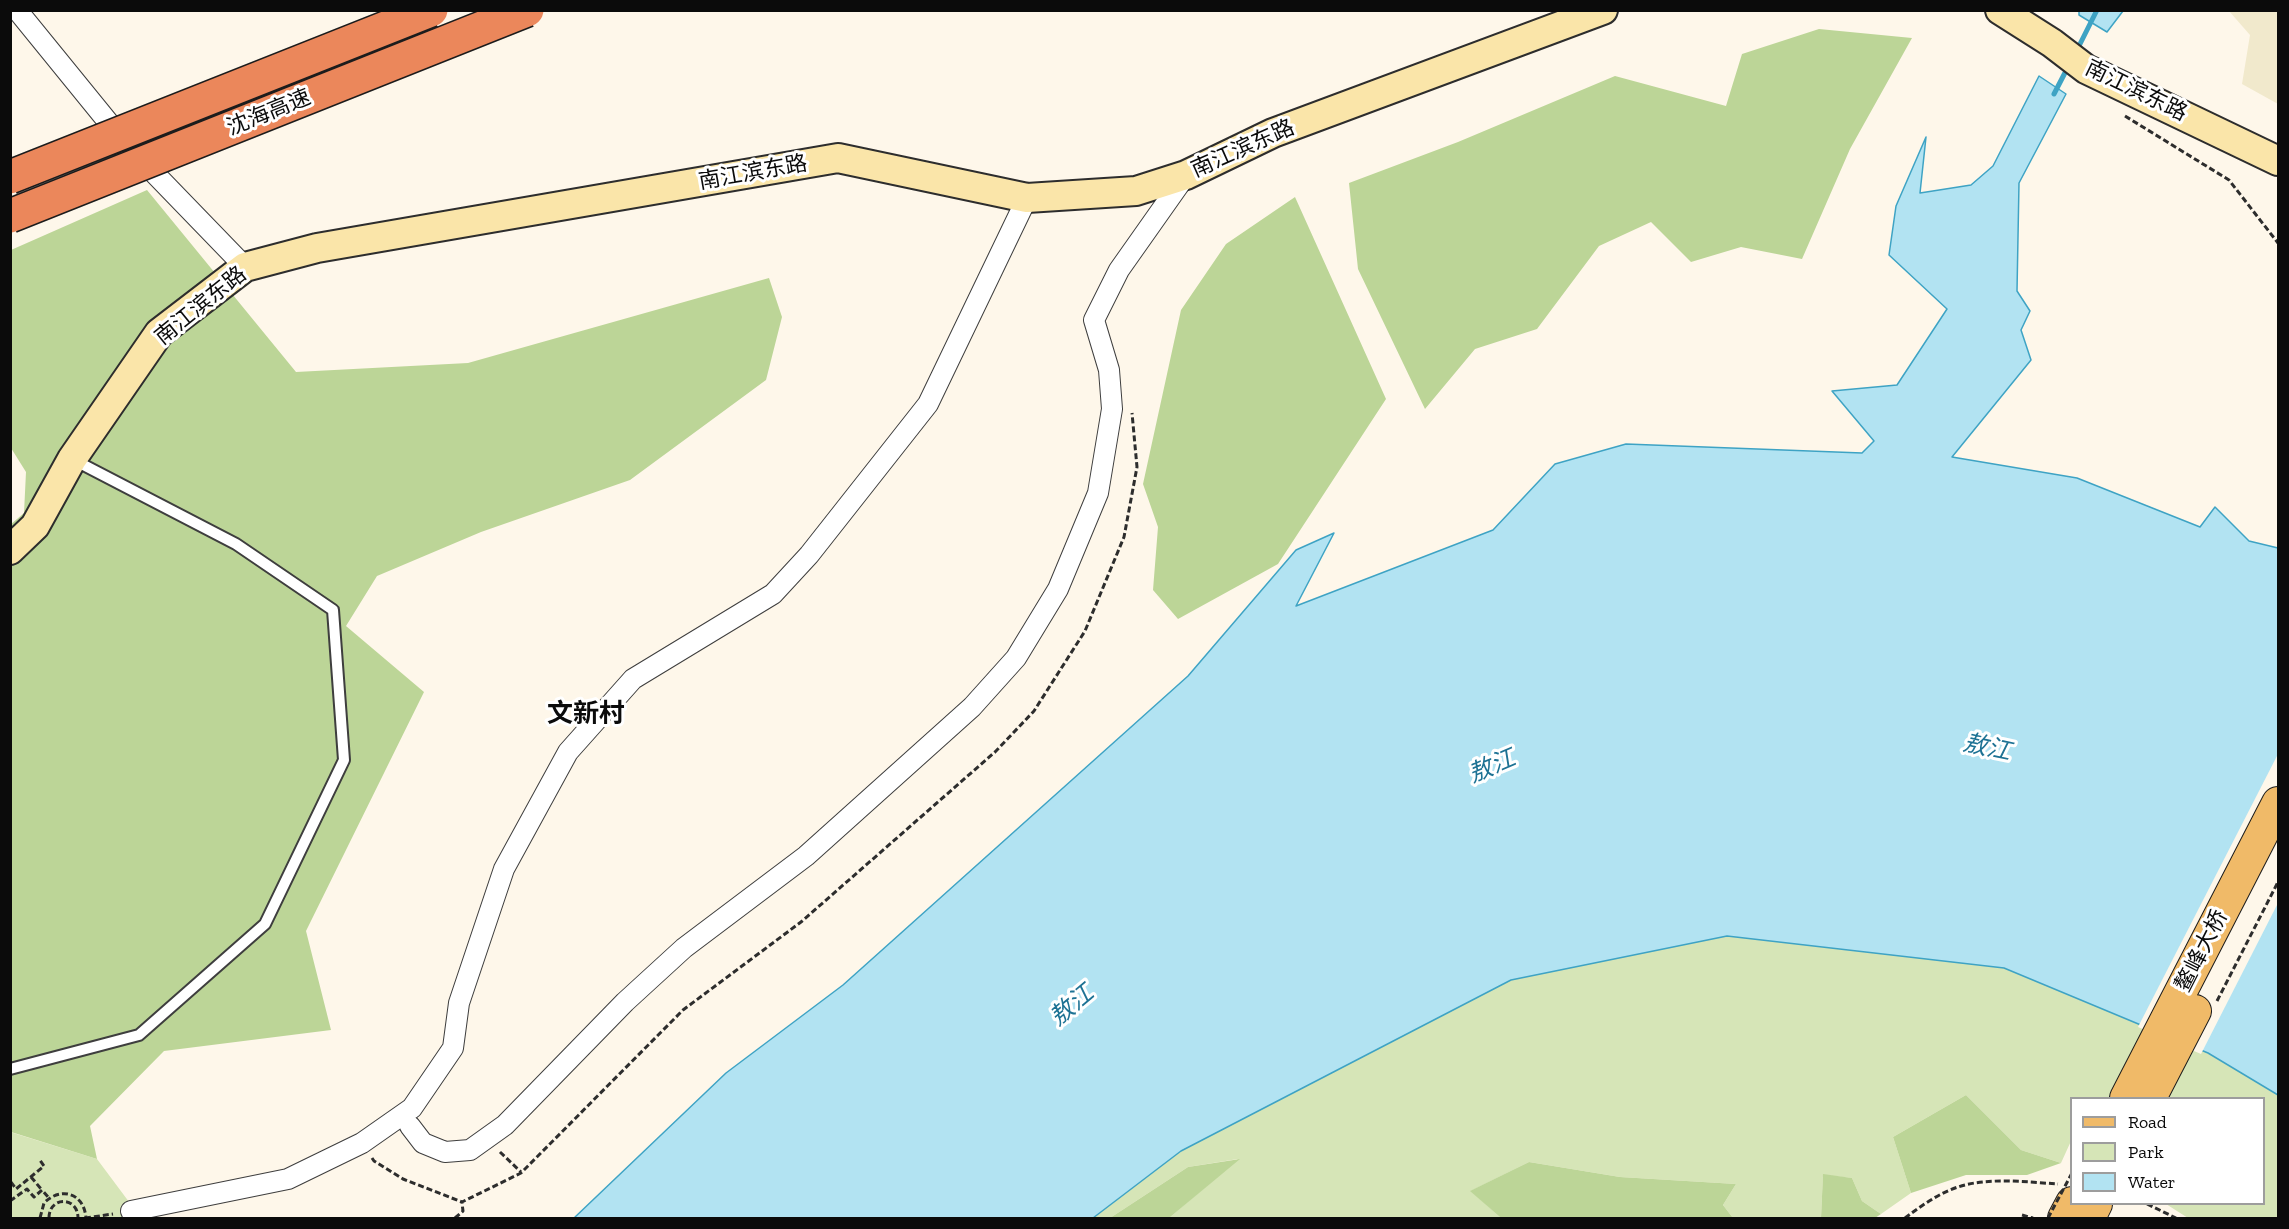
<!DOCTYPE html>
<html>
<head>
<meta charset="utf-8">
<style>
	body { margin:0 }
	#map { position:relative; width:2289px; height:1229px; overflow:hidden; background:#fef7ea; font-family:"Zilla Slab",serif }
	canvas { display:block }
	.frame { position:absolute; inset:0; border:12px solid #0b0b0b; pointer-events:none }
	.legend { position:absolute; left:2070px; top:1097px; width:195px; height:108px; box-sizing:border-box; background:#fff; border:2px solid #9d9d9d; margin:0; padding:8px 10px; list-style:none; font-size:18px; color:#0b0b0b }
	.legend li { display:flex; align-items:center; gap:12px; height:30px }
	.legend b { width:30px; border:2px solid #9d9d9d }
</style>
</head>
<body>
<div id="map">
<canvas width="2289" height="1229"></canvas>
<div class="frame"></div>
<ul class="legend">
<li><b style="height:8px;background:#f0ba68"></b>Road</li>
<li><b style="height:16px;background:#d6e5b7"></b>Park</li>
<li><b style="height:16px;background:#b2e3f2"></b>Water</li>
</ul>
</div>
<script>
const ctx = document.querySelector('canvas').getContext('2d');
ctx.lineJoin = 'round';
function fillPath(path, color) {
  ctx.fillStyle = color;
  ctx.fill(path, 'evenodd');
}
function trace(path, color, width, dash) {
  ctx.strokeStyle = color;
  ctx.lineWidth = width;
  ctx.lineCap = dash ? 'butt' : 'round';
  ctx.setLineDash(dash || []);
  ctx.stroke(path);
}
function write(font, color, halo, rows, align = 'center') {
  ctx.font = font + ' "Zilla Slab","Noto Sans SC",serif';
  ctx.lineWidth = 6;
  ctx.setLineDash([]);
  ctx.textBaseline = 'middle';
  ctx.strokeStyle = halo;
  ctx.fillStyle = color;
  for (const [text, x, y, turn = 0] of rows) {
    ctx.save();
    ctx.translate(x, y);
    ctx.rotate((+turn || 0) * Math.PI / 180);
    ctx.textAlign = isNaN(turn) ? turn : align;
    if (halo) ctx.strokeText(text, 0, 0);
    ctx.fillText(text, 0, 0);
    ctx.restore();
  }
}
fillPath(new Path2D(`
	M2229,11h49v93l-36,-20 8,-49z`), '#f1e9cc');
fillPath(new Path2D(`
	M1727,936l277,32 204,85 70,42v123h-90l-22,-14h98v-106h-192l-1,43 -10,22 -40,-13 -55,-55 -73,42 18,56 -30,21 -19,-13 -10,-23 -29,-3 -2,43h-88l-10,-13 13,-21 -116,-7 -91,-15 -58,29 30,27h-332l69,-59 -50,8 -78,51h-17l88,-67 330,-171z
	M10,1132l87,27 44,59h-130z`), '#d6e5b7');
fillPath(new Path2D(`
	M1819,29l93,9 -62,111 -48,110 -61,-12 -50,15 -40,-40 -52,24 -62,83 -62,20 -50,60 -67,-140 -9,-86 109,-41 157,-66 111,30 16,-52z
	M147,190l149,182 172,-9 301,-85 13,39 -16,63 -136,100 -149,52 -104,44 -31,50 78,66 -118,239 25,99 -167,21 -74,75 7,33 -86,-27 -1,-607 14,-12 2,-41 -15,-24v-198z
	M1295,197l91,202 -108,165 -100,55 -25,-29 5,-63 -15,-43 38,-174 45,-66z
	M1966,1095l55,55 40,13 -34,12h-61l-55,18 -18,-56z
	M1240,1159l-71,59h-59l78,-51z
	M1529,1162l91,15 116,7 -13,21 10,13h-232l-31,-27z
	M1823,1174l29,4 10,23 19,13 -6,4h-54z`), '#bcd597');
const water = new Path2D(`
	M2079,11v-1l44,1 -16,21 -28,-17z
	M2039,76l27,18 -47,89 -2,108 13,20 -9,19 10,30 -79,97 125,21 123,49 15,-20 34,34 29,7v547l-70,-42 -204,-85 -277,-32 -216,44 -330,171 -88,67h-519l152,-145 117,-88 345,-309 108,-126 38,-17 -38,73 197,-76 62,-66 71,-20 236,9 12,-12 -42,-50 65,-6 50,-76 -58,-54 7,-49 30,-69 -6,56 51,-8 22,-19z`);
fillPath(water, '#b2e3f2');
trace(water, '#3ea3c4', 1.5);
fillPath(new Path2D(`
	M2278,754v149l-77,151 -63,-27z`), '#fef7ea');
trace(new Path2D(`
	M2076,52l21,-42
	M2054,94l15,-29`), '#3ea3c4', 5);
const lane = new Path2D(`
	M10,1069l129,-34 126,-111 79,-164 -11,-150 -97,-66 -164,-85`);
const street = new Path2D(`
	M17,10l109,134 119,123
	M410,1126l13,17 22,9 25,-2 35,-25 120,-123 59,-54 122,-92 166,-149 44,-49 42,-69 40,-96 14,-84 -3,-39 -15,-50 25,-50 67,-95
	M131,1211l157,-32 74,-36 50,-35 41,-60 6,-45 45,-134 64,-117 65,-73 140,-85 36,-39 119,-151 99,-206`);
const secondary = new Path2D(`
	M2000,10l52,33 34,26 192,92
	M10,550l25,-24 37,-67 87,-126 86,-66 72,-19 521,-90 189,40 109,-7 50,-16 87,-42 330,-123`);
const primary = new Path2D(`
	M2126,1098l152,-295
	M2150,1098l45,-87
	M2064,1218l8,-15
	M2089,1218l7,-14`);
trace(lane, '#3e3e3e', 14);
trace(street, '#3e3e3e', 22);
trace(secondary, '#2d2d2d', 32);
trace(primary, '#1c1c1c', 34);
trace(new Path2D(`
	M2125,116l104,64 49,63
	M2217,1001l61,-119
	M500,1152l21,20
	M372,1158l2,3 29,18 59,23 59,-29 162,-163 118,-88 194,-170 39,-41 51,-80 39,-94 13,-70 -5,-54
	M31,1177l11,13
	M11,1182l5,7 28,-23 -5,-7
	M10,1201l17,-12 7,8 8,-7 7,8
	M2147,1204l29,14
	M2022,1215l11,3
	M49,1218c0,-22 29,-22 29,0
	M85,1218l28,-4
	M455,1218l8,-7 -1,-8
	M1905,1218c16,-12 34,-25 53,-31 30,-10 69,-5 100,-3`), '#2d2d2d', 3, [6, 3]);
trace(lane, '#fff', 10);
trace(street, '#fff', 20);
trace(secondary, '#fae5a9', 28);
trace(primary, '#f0ba68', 32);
const highwayBridge = new Path2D(`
	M10,177l421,-167
	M10,216l517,-206`);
trace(highwayBridge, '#1c1c1c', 36, []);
trace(new Path2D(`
	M40,1218l4,-15c17,-17 40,-10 42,15
	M2048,1218l24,-45`), '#2d2d2d', 3, [6, 3]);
trace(highwayBridge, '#eb875b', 33);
write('22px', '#0b0b0b', '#fff', [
	["南江滨东路",2136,91,26],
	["沈海高速",269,113,-22],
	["南江滨东路",1243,149,-24],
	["南江滨东路",753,173,-10],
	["南江滨东路",201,306,-39],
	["鳌峰大桥",2202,951,-63]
]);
write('italic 24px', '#1d7294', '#fff', [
	["敖江",1987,748,12],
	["敖江",1492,767,-23],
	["敖江",1072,1006,-40]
]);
write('bold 26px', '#0b0b0b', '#fff', [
	["文新村",586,715]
]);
</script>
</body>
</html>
